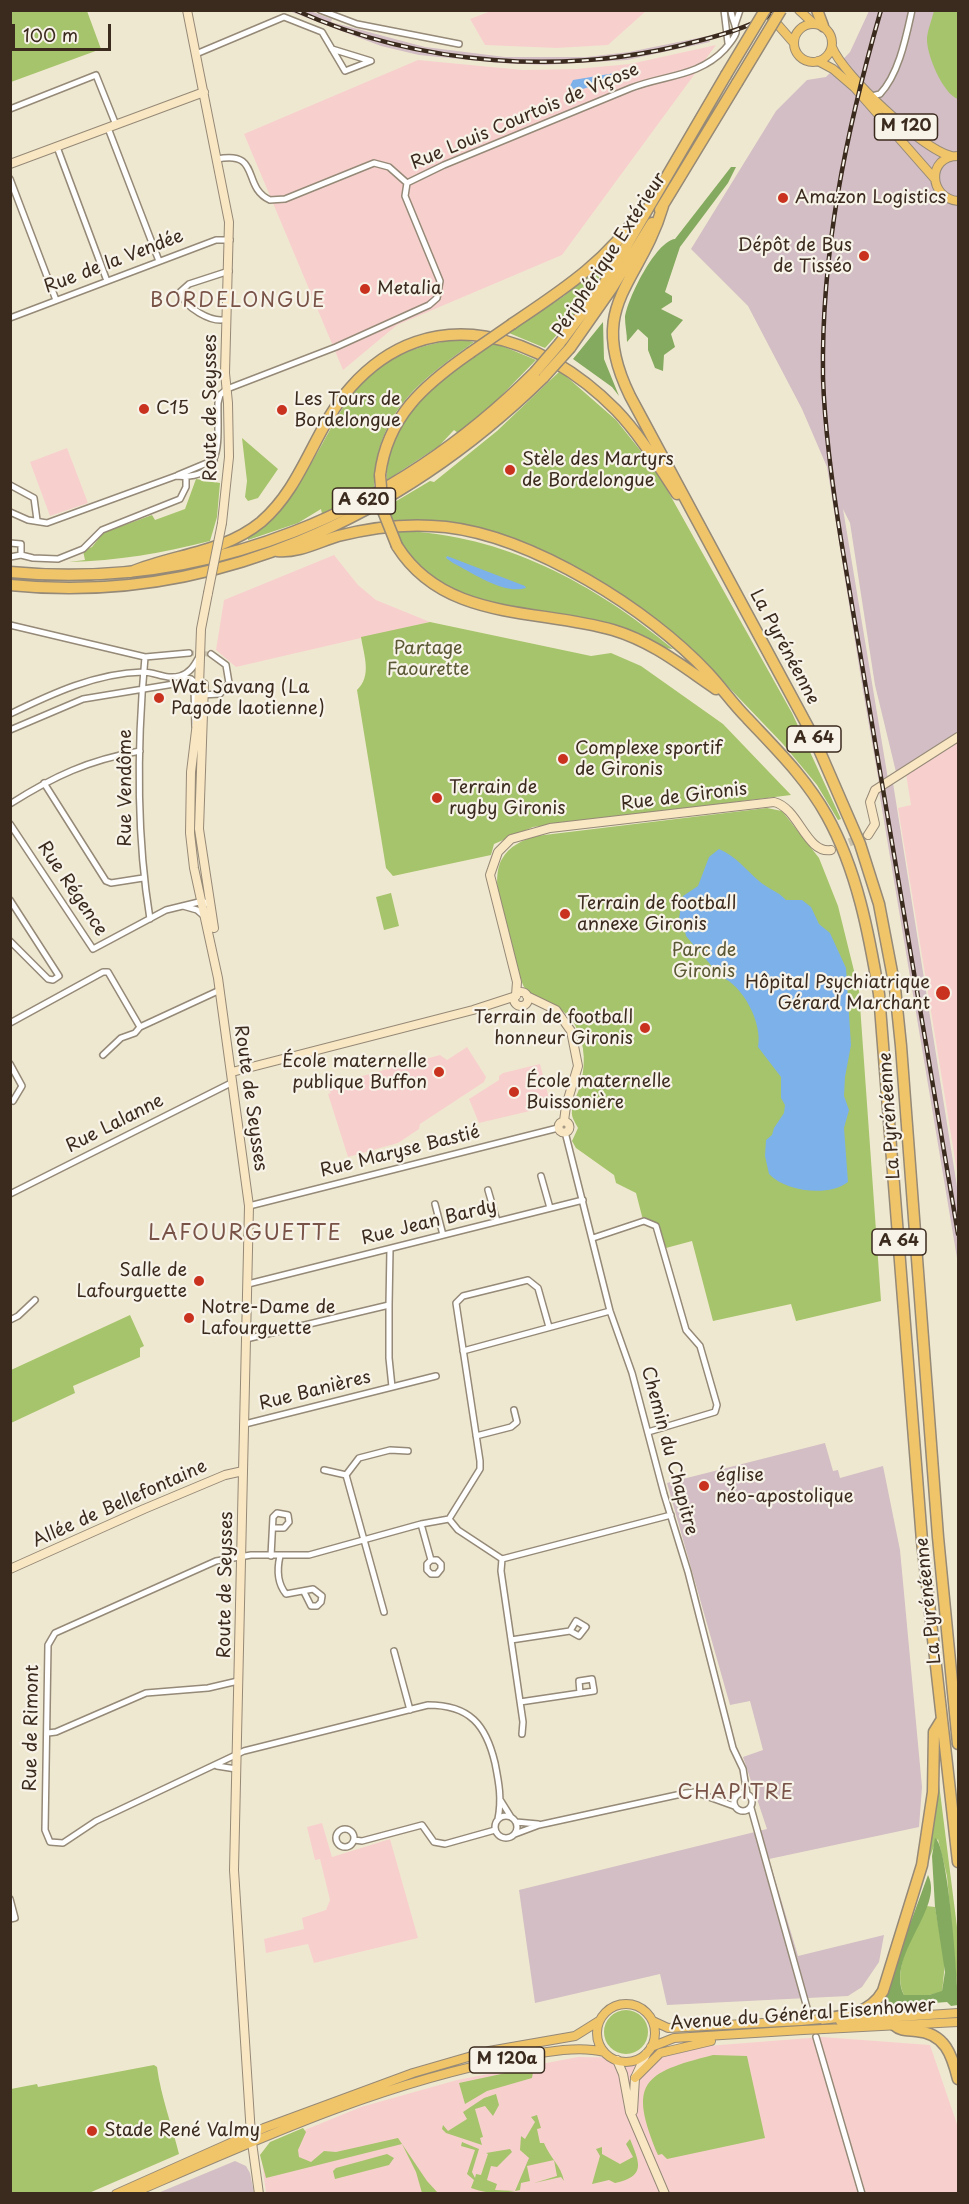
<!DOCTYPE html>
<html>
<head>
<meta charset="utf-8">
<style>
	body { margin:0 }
	#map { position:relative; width:969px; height:2204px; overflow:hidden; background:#efe8d0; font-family:"Playpen Sans",sans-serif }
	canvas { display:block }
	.frame { position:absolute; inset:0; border:12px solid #3b2a1e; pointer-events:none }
	.scale { position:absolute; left:12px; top:24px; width:99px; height:27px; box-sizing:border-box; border:3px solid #3b2a1e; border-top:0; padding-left:8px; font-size:18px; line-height:21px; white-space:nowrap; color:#3b2a1e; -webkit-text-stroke:4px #f7f3e8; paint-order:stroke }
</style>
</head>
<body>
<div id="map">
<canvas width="969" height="2204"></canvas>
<div class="frame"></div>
<div class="scale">100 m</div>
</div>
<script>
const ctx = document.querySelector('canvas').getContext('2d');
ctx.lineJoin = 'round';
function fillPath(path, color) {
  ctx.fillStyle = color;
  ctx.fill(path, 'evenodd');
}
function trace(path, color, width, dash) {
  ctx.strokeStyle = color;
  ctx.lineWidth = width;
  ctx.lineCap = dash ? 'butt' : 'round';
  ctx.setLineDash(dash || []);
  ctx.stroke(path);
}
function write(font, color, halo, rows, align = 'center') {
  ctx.font = font + ' "Playpen Sans",sans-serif';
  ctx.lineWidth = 4.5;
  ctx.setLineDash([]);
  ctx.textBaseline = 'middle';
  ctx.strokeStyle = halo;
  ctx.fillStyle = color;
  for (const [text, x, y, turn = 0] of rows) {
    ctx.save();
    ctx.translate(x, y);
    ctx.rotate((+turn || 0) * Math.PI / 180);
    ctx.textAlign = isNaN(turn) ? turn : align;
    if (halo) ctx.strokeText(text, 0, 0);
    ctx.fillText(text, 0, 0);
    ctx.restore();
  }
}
fillPath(new Path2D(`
	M491,11v-1l155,1 -38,34 -52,3 -71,-3 -15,-26z
	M716,45l-154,210 -165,70 -54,45 -99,-236 174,-74 105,10 53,-1 54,-5z
	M67,448l21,55 -38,13 -20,-54z
	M334,555l24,30 18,15 54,22 -194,45 -20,-17 8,-50z
	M958,741v437l-60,-370 13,-3 -5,-31z
	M467,1047l19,30 -2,5 -64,42 -1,5 -21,14 -50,14 -20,-63 3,-1 -4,-5 2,-3 111,-30 7,5z
	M540,1064l11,42 -72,17 -10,-24 30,-19v-4l4,-3z
	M322,1823l10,34 58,-18 28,99 -104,25 -6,-19 -42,9 -2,-14 40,-10 -2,-11 24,-8 4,-10 -10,-41 -5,1 -8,-33z
	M822,2037l108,8 28,82v66h-692l-5,-38 7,-10 93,-38 96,-27 121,-23 81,1 48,-12z`), '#f7d0ce');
fillPath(new Path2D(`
	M289,11h21l22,8 -1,3 94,25 80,10h82l42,-5 79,-16 2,6 -83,18 -82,5 -45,-2 -81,-8 -38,-9z
	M869,11h89v722l-62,39 -21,-87 -25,-162 -7,-14 46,276 4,-2 65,410v71l-79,-473 2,-9 -2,1 -16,-92 -36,-224 -25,-58 -54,-103 -57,-57 85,-138 31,-31 19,-3 24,-25z
	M825,1443l8,28 5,-1 2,8 43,-12 17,84 22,237 -3,40 -150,32 29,97 86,-21 -5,27 -17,25 -14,9 -181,9 -7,-31 -125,29 -16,-113 248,-61 -24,-72 20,-7 -13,-49 -20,4 -63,-222z
	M235,2161l11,5 4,7 4,20h-96z`), '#d2bec4');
fillPath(new Path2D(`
	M10,11h77l14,38 -90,33z
	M934,11h24v88c-15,-5 -32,-45 -31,-61 1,-9 5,-19 7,-27z
	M611,257h2l-42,62 -26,29 -36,-15 55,-37z
	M459,339l15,3c-56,40 -98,71 -100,146l-52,26 -1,-5 -23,14 -50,17v-3c17,-16 36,-30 48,-49 53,-80 52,-133 163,-149z
	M495,343l41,17 -41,42 -37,31 -4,-3 -15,16 -52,34c-1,-67 58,-104 108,-137z
	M560,371l56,49 40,50 136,243 49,106 -3,1 -21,-35 -34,-41 -67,-70 -61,-53 -159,-87 -49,-13 -55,1 -4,-16 42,-25 4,1 63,-51z
	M242,438l36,31 -20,29 -10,3 -3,-4 2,-16z
	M196,479l24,4 -3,34 -7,24c-48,12 -93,20 -141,21l16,-2 -2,-9 9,-4 11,-14 49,-18 3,5 30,-11z
	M400,531c103,3 195,53 273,118 -9,1 -36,-17 -50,-20 -56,-15 -149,-15 -194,-53 -15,-12 -24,-27 -33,-44zM445,557l71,27 -1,5 -27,-8z
	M430,622l161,34 20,-3 30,13 82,58 68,71 -258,32 -39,17 -3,11 -98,21 -7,-8 -29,-178c15,-14 7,-34 4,-53z
	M767,808l15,3 37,47 19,48 21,85 22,310 -85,20 -5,-17 -78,17 -21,-80 -26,7 -10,-25 -13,-3 -7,-27 -20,-10 -2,-8 -38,-27 -4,-7 6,-13c-3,-6 -7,-11 -6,-17 0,-8 5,-15 7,-22 7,-21 7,-44 -4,-64 -13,-23 -36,-21 -51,-38 -10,-28 -38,-102 -22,-128 7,-13 21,-19 34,-23z
	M391,893l8,33 -15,4 -8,-33z
	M130,1315l14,31 -4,2v9l-67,29 2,7 -64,30v-53z
	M938,1776l20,159v62l-11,-121 -9,-37c-5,5 -12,33 -17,43z
	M926,1906l9,1 10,56 -3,29 -13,3h-25c-13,-26 11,-64 22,-89z
	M604 2032a22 22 0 1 1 44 0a22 22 0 1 1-44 0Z
	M713,2055l34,1 18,82 -98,21 -5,-5 -4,1c-30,-72 -16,-82 55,-100z
	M154,2065l3,2c4,30 15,58 22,87l-90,39h-78v-104l26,-5 1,3z
	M534,2067l-2,11 -45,13 -22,13 -6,-21z
	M496,2094l3,11 -6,11 -8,-10 -10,3 8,28 -3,1 2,7 -36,-12 -4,-4 1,-4 5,6 19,-12 -4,-7 21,-14z
	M537,2115l4,13 -4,1 3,14h4c6,15 17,22 20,38l-3,-4 -27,6 23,-7 -3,-16 -27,6 3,15 -9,2 -1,7c-18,4 -32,4 -49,-2l3,-8 -7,-6 8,-24 -14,-4 1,-4 17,7 -7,23 3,6 1,-4 5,1 7,-21 -2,-1 24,-4 2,3 -15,15 -6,-1 -4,14 10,4 -2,6 20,1 14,-33 -9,-8 1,-14 4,3 10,-17 -4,-5z
	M303,2128l3,4 -8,18 1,7 12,5 13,-11 12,1 62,-14 29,43 11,12h-16l-6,-21 -14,-28 -136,34 -6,-23 10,-13z
	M630,2139c10,25 16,37 -15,44l-6,-3 -17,4 8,-28 -4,-7 6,-2v7l18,10 13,-7 -7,-13z
	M387,2154l7,4 -5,7 -54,14 -2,-8 3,-3z`), '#a6c46b');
fillPath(new Path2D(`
	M731,167h5l-8,16 -48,64 -15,45 7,4v6l-11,7 22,11 -12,14 4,13 -11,8 -1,16 -8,-3 -7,-18v-12l-10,-9 -11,13c0,-8 -2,-17 -2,-24 2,-19 31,-77 50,-79z
	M603,322l1,37 15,37 -7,-9 -39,-28z
	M935,1838c13,6 23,146 23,167l-7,1 -4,-4 -54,4 -7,-3 -1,-4 -2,-1 45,-123c17,33 -43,81 -24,120h25l13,-4 3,-19 -10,-65 -3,-51z`), '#84aa5f');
fillPath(new Path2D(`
	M633,70l-2,4 -55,17 -6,-5 3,-6z
	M447,556l78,30 1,2c-22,7 -53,-15 -73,-25l-7,-5z
	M719,849c17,7 27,21 40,32 9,8 19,10 27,19h16l9,7 8,17 11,9 16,35 5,77 -6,32 -1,19 5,14 -5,18 4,54c-19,15 -62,10 -79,-8l-4,-18 1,-16 6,-5 2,-7 10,-15 1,-8 -4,-7v-21l-23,-30c5,-23 -15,-62 -37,-70l-35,-41 -3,-14 -4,-4 4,-22 15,-10 11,-29z`), '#7db1ea');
trace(new Path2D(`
	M189,653l22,1
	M807,2008l8,24`), '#cbc2ac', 5, [5, 2.5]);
trace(new Path2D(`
	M838,847l30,-12`), '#cbc2ac', 8, [8, 4]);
const street = new Path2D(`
	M320,10l37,14 102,20
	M724,10l4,33
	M735,25l5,-15
	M196,54l88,-37 38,15 23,39 26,-10 -39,-12
	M872,96l8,-2c19,-20 26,-57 32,-84
	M10,109l86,-34 20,50
	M108,128l51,133
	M57,147l50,134
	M217,159c45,-9 24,28 53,41l15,-1 89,-36 15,4 18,16
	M10,179l46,121
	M407,183l37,-18 187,-77c33,-13 68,-11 94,-39 4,-5 9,-10 11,-16 1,-7 -5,-15 -5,-23
	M10,318l206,-78h14
	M227,319c-15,5 -43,-12 -47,-27l9,-8 40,-13
	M178,475l36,-15
	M10,485l24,13 3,22
	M10,512l18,8 19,3 129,-47c50,5 41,-37 42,-73l2,-8 7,-6 109,-42 93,-42 8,-7 3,-17 -35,-85 2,-13
	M10,543l11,1v11
	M10,557l11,-2 12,3 25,1 25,-10 19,-19 78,-31 6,-12v-10
	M10,625l135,32 44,-4
	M145,657c-8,87 -9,176 5,262
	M181,677l10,2 8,7
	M201,695l19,-1 9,-11 -3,-18 -15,-11
	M10,714c41,-20 86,-41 133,-42 13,0 23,8 37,4 10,-3 14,-10 19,-19
	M10,730l73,-31 103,-17 8,6 1,38
	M44,783l62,98 5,2 32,-5
	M10,804c44,-28 79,-44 130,-53
	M10,824l83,125 73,-39 37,-9 8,5
	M10,900l49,76 -6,4 -5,-1 -38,-38
	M183,906l14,4 7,6
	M10,1023l93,-51h5l32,55
	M103,1055l18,-17 14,-5 5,-6 80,-37
	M10,1064l12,22 -9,15
	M565,1132l45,179 22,62 32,121 24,78 45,176 10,21 4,25
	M541,1176l9,32
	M488,1190l9,31
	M10,1194l223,-112
	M435,1204l8,31
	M249,1206l309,-78
	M593,1238l51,-17 12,5 30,104 14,16 17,59 -2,7 -67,20
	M248,1284l335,-84
	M389,1305v53l3,29
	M10,1320l8,-4 17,-16
	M246,1339l143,-34 1,-56
	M463,1351l147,-40
	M245,1424l191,-48
	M476,1436l35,-9 6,-5 -3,-12
	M324,1470l22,5
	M449,1519l-28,5 -112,31h-58l-35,6 -161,72 -7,12 -3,185 5,12 13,1 33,-22 148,-70 184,-46c42,0 58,20 67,58 4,20 7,36 3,56
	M449,1519l31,-50v-8l-24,-158 7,-7 65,-16 10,8 11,39
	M449,1519l9,11 44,29 169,-44
	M421,1524l10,36 -4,4v6l4,4h6l4,-5v-5l-4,-4h-6
	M271,1556l2,-39 4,-4 11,2 1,7 -5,6h-11
	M280,1556c-3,13 -3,27 6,38l27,-5 9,7 -1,6 -4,4h-6l-7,-14
	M502,1559l-1,12 22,151 -1,12
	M384,1612l-38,-137 13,-17 31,-8 18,1
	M511,1640l59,-9 9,5 7,-9 -10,-6 -6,10
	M394,1651l16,59
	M520,1702l74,-11 -2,-12 -13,2 1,12
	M48,1733l8,-1 90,-39 62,-5 30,-7
	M217,1766l19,3
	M734 1802a9 9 0 1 1 18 0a9 9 0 1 1-18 0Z
	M501,1801l10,16
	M751,1808l56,200
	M495 1827a11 11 0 1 1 22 0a11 11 0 1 1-22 0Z
	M516,1822l22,2
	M336 1838a9 9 0 1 1 18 0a9 9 0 1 1-18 0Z
	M515,1834l24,-9 147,-32 9,-1 39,14
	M354,1840l8,1 60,-16 12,17 11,2 50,-14
	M10,1899l5,19 -5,1
	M816,2037l46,157`);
const secondary = new Path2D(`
	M187,10l42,212 -4,151 3,30 1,54 -7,66
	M10,164l194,-72
	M208,593l-7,36 -3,85 -7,58 -1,61 4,35 24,110 31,228 -15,664 17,265 8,59
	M204,684l-5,145 15,99
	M868,835l7,-11 -5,-22 5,-12 83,-53
	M514 999a7 7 0 1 1 14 0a7 7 0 1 1-14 0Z
	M516,995l1,-13 -27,-107 8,-23 13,-13 39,-11 224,-26c25,6 32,52 57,48
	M527,996l29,14 15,21 7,35 -12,40 -2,15
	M232,1072l241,-62 43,-14
	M558.5 1127a5.5 5.5 0 1 1 11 0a5.5 5.5 0 1 1-11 0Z
	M10,1569l134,-60 81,-34 18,-4
	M617,2060l6,14 7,38 35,82
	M633,2111l2,-33 11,-24`);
const primary = new Path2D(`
	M765,10l28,32
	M799,10l14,13
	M794 43a19 19 0 1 1 38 0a19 19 0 1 1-38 0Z
	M832,47c11,28 91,103 119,109
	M818,61l15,8 22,19 79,90
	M958,156c-31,0 -30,42 0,45
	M597 2033a29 29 0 1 1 58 0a29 29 0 1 1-58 0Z
	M653,2021l15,7 133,-7
	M840,2021l118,-8
	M824,2029l134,-7
	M651,2047l23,-9 129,-8
	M635,2078l25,-25 51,-12
	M116,2194l148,-66 149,-55 76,-22 86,-15 24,-15
	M131,2194c125,-54 249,-111 383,-136 27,-5 63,-13 90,-6`);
const highway = new Path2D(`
	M817,10l6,16
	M663,206c-23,79 -78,98 -33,190l184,342 46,106 19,60 16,84 6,58 37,491 20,207
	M660,210l77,-127
	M512,324c49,-33 96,-63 129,-114
	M560,343l44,-59 122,-209
	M570,348l42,-60 40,-65
	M380,475c7,-58 44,-90 90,-122
	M397,546c48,76 140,62 216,84 40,12 69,36 103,59
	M277,551c22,2 41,-9 61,-15 35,-9 72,-13 108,-9 87,10 204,83 262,146 14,15 25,31 39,45 29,31 59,60 80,98 30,54 42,118 52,178l43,547 36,321
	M10,572c199,19 386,-61 525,-200
	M131,572c43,-18 92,-19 130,-50 43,-37 53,-94 90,-135 80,-90 191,-52 265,23 24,25 42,55 61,84
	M10,585c202,21 392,-69 534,-208
	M821,2019c24,-3 49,-5 62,-28l39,-126 11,-73 1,-60 8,-13
	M894,2025c7,6 13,5 22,6 29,2 36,24 42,48`);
trace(street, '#958977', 8);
trace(secondary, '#958977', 10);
trace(primary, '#958977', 10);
trace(highway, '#958977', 13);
trace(street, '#fff', 5);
trace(secondary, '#f9e7c3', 8);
trace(primary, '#f0c469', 8);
trace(highway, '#f0c469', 10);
const rail = new Path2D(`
	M295,10c124,56 272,67 403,31 28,-7 57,-16 81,-31
	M881,10c-35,121 -60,242 -58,368 2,57 10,113 19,168l116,688`);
trace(rail, '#3b2a1e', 4.5);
trace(rail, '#f7f3e8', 2, [7]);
const secondaryBridge = new Path2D(`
	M208,593l14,-70`);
const primaryBridge = new Path2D(`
	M801,2021l20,-2
	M803,2030l21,-1`);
const highwayBridge = new Path2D(`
	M726,75l39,-65
	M737,83l44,-73
	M470,353l42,-29
	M535,372l25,-29
	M544,377l26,-29
	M380,475l3,36 14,35`);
trace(secondaryBridge, '#958977', 10, []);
trace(primaryBridge, '#958977', 10, []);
trace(highwayBridge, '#958977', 13, []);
trace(secondaryBridge, '#f9e7c3', 8);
trace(primaryBridge, '#f0c469', 8);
trace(highwayBridge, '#f0c469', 10);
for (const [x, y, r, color] of [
	[783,198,6,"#c8321e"],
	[864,256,6,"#c8321e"],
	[365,289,6,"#c8321e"],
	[144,409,6,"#c8321e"],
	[282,410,6,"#c8321e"],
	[510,470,6,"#c8321e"],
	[159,698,6,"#c8321e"],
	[563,759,6,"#c8321e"],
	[437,798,6,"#c8321e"],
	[565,914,6,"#c8321e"],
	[943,993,8,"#c8321e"],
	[645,1028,6,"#c8321e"],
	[439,1072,6,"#c8321e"],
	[514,1092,6,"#c8321e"],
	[199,1281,6,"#c8321e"],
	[189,1318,6,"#c8321e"],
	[704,1486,6,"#c8321e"],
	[92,2131,6,"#c8321e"]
]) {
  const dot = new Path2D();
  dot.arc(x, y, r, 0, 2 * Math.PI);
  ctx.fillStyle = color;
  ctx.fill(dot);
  trace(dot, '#f7f3e8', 2);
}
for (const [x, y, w] of [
	[906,127,63],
	[364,501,63],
	[814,739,54],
	[899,1242,54],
	[507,2060,75]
]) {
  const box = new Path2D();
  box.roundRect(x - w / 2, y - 13, w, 26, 4.5);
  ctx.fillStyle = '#f7f3e8';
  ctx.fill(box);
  trace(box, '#3b2a1e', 1.5);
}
write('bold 16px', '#3b2a1e', null, [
	["M 120",906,127],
	["A 620",364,501],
	["A 64",814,739],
	["A 64",899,1242],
	["M 120a",507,2060]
]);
write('18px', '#3b2a1e', '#f7f3e8', [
	["Rue Louis Courtois de Viçose",525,117,-23],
	["Périphérique Extérieur",610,255,-57],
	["Rue de la Vendée",114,262,-21],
	["Route de Seysses",211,408,-90],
	["La Pyrénéenne",784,647,62],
	["Rue Vendôme",126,788,-90],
	["Rue de Gironis",684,797,-7],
	["Rue Régence",72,889,56],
	["Route de Seysses",250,1098,82],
	["La Pyrénéenne",890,1116,-94],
	["Rue Lalanne",115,1124,-27],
	["Rue Maryse Bastié",400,1152,-14],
	["Rue Jean Bardy",429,1223,-14],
	["Rue Banières",315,1391,-14],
	["Chemin du Chapitre",669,1451,75],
	["Allée de Bellefontaine",120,1504,-24],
	["Route de Seysses",226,1585,-89],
	["La Pyrénéenne",929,1601,-96],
	["Rue de Rimont",32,1728,-89],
	["Avenue du Général Eisenhower",803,2015,-4]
]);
write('18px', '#3b2a1e', '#f7f3e8', [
	["Amazon Logistics",795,198],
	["Dépôt de Bus",852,246,"right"],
	["de Tisséo",852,267,"right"],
	["Metalia",377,289],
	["Les Tours de",294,400],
	["Bordelongue",294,421],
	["C15",156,409],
	["Stèle des Martyrs",522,460],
	["de Bordelongue",522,481],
	["Wat Savang (La",171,688],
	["Pagode laotienne)",171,709],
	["Complexe sportif",575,749],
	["de Gironis",575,770],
	["Terrain de",449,788],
	["rugby Gironis",449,809],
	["Terrain de football",577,904],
	["annexe Gironis",577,925],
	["Hôpital Psychiatrique",930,983,"right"],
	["Gérard Marchant",930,1004,"right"],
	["Terrain de football",633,1018,"right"],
	["honneur Gironis",633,1039,"right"],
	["École maternelle",427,1062,"right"],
	["publique Buffon",427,1083,"right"],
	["École maternelle",526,1082],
	["Buissonière",526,1103],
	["Salle de",187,1271,"right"],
	["Lafourguette",187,1292,"right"],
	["Notre-Dame de",201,1308],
	["Lafourguette",201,1329],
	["église",716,1476],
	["néo-apostolique",716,1497],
	["Stade René Valmy",104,2131]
], 'left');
write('18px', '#5b5835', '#f7f3e8', [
	["Partage",428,649],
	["Faourette",428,670],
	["Parc de",704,951],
	["Gironis",704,972]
]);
ctx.letterSpacing = '1.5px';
write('20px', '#795347', '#f7f3e8', [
	["BORDELONGUE",238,301],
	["CHAPITRE",736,1793]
]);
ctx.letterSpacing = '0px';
ctx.letterSpacing = '1.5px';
write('21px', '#795347', '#f7f3e8', [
	["LAFOURGUETTE",245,1234]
]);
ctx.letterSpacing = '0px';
</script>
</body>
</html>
